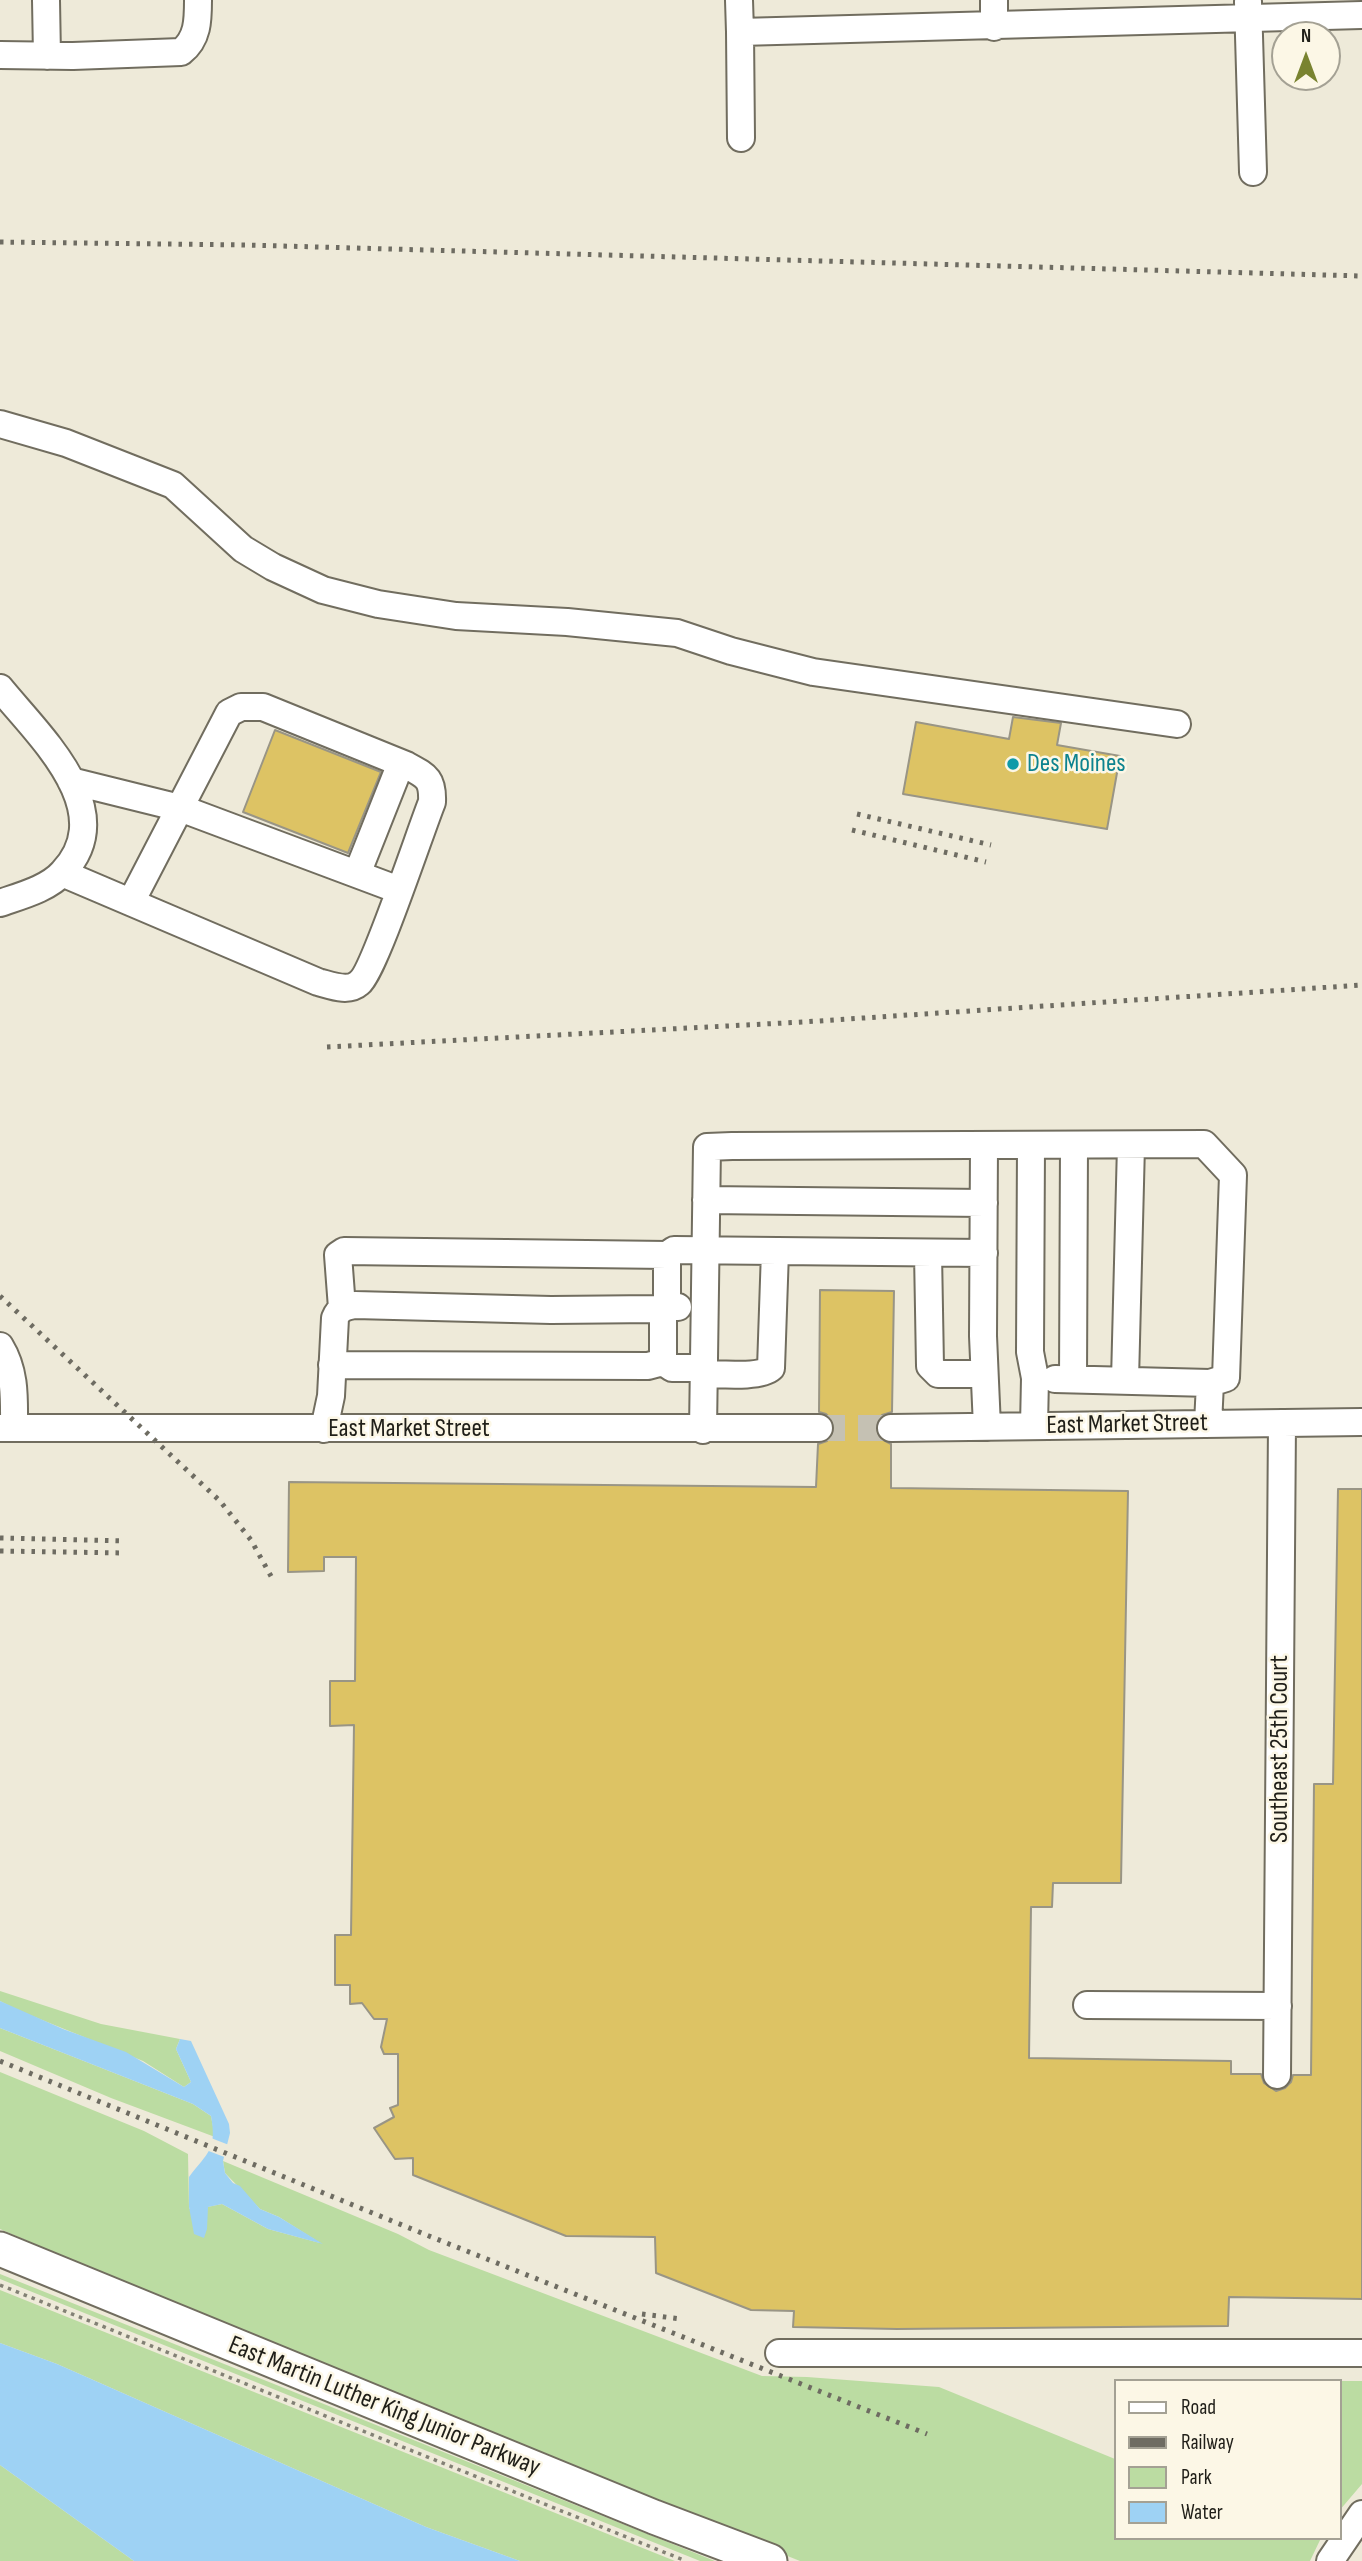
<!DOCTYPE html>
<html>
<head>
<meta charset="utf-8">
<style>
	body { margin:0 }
	#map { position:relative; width:1362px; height:2561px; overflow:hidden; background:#eeead9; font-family:"Sofia Sans Condensed",sans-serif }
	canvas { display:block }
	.legend { position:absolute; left:1114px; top:2379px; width:228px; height:161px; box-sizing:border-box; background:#fcf7e6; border:2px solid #a4a194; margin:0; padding:9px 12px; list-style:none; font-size:21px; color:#201f19 }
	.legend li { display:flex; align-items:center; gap:14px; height:35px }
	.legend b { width:35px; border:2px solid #a4a194 }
	.north { position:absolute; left:1271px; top:21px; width:70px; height:70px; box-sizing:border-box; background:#fcf7e6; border:2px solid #a4a194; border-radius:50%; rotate:0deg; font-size:19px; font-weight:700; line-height:28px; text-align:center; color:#201f19 }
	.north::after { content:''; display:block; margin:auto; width:24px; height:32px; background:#798330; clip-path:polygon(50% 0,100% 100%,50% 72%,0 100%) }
</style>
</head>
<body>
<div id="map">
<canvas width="1362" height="2561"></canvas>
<ul class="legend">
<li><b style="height:9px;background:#fff"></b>Road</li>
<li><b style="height:9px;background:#6e6c62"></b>Railway</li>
<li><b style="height:19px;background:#bbdca2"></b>Park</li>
<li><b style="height:19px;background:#9ed2f4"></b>Water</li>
</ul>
<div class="north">N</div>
</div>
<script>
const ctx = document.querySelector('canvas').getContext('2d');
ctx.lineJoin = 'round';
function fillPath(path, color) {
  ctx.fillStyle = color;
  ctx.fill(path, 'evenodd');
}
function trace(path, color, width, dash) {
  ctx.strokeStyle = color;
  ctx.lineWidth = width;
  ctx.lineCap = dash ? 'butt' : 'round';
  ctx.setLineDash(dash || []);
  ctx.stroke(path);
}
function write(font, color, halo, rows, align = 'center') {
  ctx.font = font + ' "Sofia Sans Condensed",sans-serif';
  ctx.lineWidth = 5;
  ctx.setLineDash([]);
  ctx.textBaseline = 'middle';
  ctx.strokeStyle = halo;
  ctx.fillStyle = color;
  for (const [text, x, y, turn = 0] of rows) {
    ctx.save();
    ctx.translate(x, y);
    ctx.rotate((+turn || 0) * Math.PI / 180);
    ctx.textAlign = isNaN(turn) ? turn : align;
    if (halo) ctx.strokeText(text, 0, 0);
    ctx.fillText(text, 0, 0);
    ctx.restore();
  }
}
fillPath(new Path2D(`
	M0,1991l101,33 79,15 -4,10 15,33 -7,5 -41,-26 -128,-52 -15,-8z
	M0,2028l193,76 18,12 4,21 -104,-39 -111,-47z
	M0,2072l144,59 44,23 1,54 18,21v-22l15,-3 46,25 52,14 -41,-26 -19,-8 -35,-36 -2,-12 175,73 31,16 333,126 45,1 132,10 176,72v79h206l-11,23h-510l-418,-167 -382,-165z
	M0,2274l715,287h-15l-700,-282z
	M0,2290l675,271h-155l-94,-34 -369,-163 -57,-21z
	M1339,2381h23v103l-23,27z
	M0,2465l134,96h-134z`), '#bbdca2');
fillPath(new Path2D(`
	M0,2001l63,28 63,23 58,35 7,-5 -15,-33 4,-10 11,2 38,83 1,9 -7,28 2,12 8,10 7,3 20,23 19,8 44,27 -55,-15 -46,-25 -14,3 -1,22 -3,9 -10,-4 -5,-27v-30c19,-25 28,-27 22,-61l-18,-12 -193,-76z
	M0,2343l57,21 369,163 94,34h-386l-134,-96z`), '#9ed2f4');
fillPath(new Path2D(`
	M211,2138l18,7 -2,13 -21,-8z`), '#eeead9');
const building = new Path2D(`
	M1013,717l48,6 -4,22 63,11 -13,73 -204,-35 13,-72 93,17z
	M275,730l106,42 -33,81 -105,-41z
	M820,1290l74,1 -2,121 -10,3 -7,13 3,9 13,7v44l237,3 -7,392h-68l-1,24h-21l-2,151 202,3v13h30l3,9 12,8 9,-3 6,-6 2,-7h18l3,-291h19l5,-295h24v810l-133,-2 -1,29 -331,3 -104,-2 1,-16 -43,-1 -95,-37 -1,-36 -89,-1 -153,-61v-17l-18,1 -21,-31 20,-11 -4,-9 8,-3v-51h-14l-3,-7 6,-28h-13l-12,-16 -12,1v-19h-15v-50h16l3,-210 -24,1v-45h25l1,-124h-32v14l-36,1 1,-90 527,5 2,-43 9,-3 8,-12 -3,-9 -6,-6 -7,-2z`);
fillPath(building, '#ddc364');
trace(building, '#999585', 2);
trace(new Path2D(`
	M819,1428h72`), '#c5c1b3', 26, [26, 13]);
const minor = new Path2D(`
	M46,0l1,56
	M739,0l1,32 622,-17
	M1248,2l5,170
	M994,27v-27
	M740,32l1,106
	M0,55l73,1 108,-4c17,-13 17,-32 17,-52
	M0,424l66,19 107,42 70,64 30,18 50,23 55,14 78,12 111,6 110,11 54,18 82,21 364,52
	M0,688c39,48 121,122 63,184 -15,17 -43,24 -63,31
	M71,781l109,27 219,82
	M62,873l256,109c12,3 30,11 41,1 15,-11 62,-154 73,-181 1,-24 -6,-26 -26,-37l-143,-58h-22l-12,6 -98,189
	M357,874l44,-111
	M984,1145l-1,191 4,91
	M1031,1145l-1,207 5,26 -1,48
	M706,1200l278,3
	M928,1253l2,113 8,8h46
	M678,1307h-15v55l9,6h32
	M342,1308l-4,-53 6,-4 323,4
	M0,1346c16,26 14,53 14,82
	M332,1365l316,1 15,-4
	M704,1374c15,0 56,4 67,-6l4,-117
	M1055,1379l155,4
	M1073,1379l1,-234
	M1125,1380l6,-235
	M0,1428h819
	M891,1428l471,-6
	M324,1429l7,-33 4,-78c4,-10 10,-11 20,-13l196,5 105,-1 7,-2 4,-6v-46l7,-5 310,3
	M703,1430l4,-283 25,-1 472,-2 29,31 -7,203 -16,5 -2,41
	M1087,2005l191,1
	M1277,2075l5,-652
	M779,2353h583
	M1330,2561l32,-47`);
const major = new Path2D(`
	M0,2249l654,268 116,44`);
trace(minor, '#716d5f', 30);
trace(major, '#716d5f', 37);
trace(new Path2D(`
	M0,2285l686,276`), '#838175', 3.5, [3.5, 5]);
trace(minor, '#fff', 26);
trace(major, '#fff', 33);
trace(new Path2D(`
	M0,242l246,3 1116,31
	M857,814l134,31
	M852,830l134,32
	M327,1047l476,-25 559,-37
	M0,1296l220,205 31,39 21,38
	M0,1538l125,3
	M0,1551l125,2
	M0,2061l429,175 498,198
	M642,2314l39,5`), '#6e6c62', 5, [3.5, 7]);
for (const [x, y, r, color] of [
	[1013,764,7,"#0f9aa8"]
]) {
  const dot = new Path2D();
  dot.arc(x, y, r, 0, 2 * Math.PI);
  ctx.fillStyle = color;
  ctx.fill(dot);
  trace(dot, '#fcf7e6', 2.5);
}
write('26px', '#0d838f', '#fcf7e6', [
	["Des Moines",1027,764]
], 'left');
write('26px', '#201f19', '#fcf7e6', [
	["East Market Street",1127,1425,-1],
	["East Market Street",409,1429],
	["Southeast 25th Court",1280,1749,-90],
	["East Martin Luther King Junior Parkway",384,2407,22]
]);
</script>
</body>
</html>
